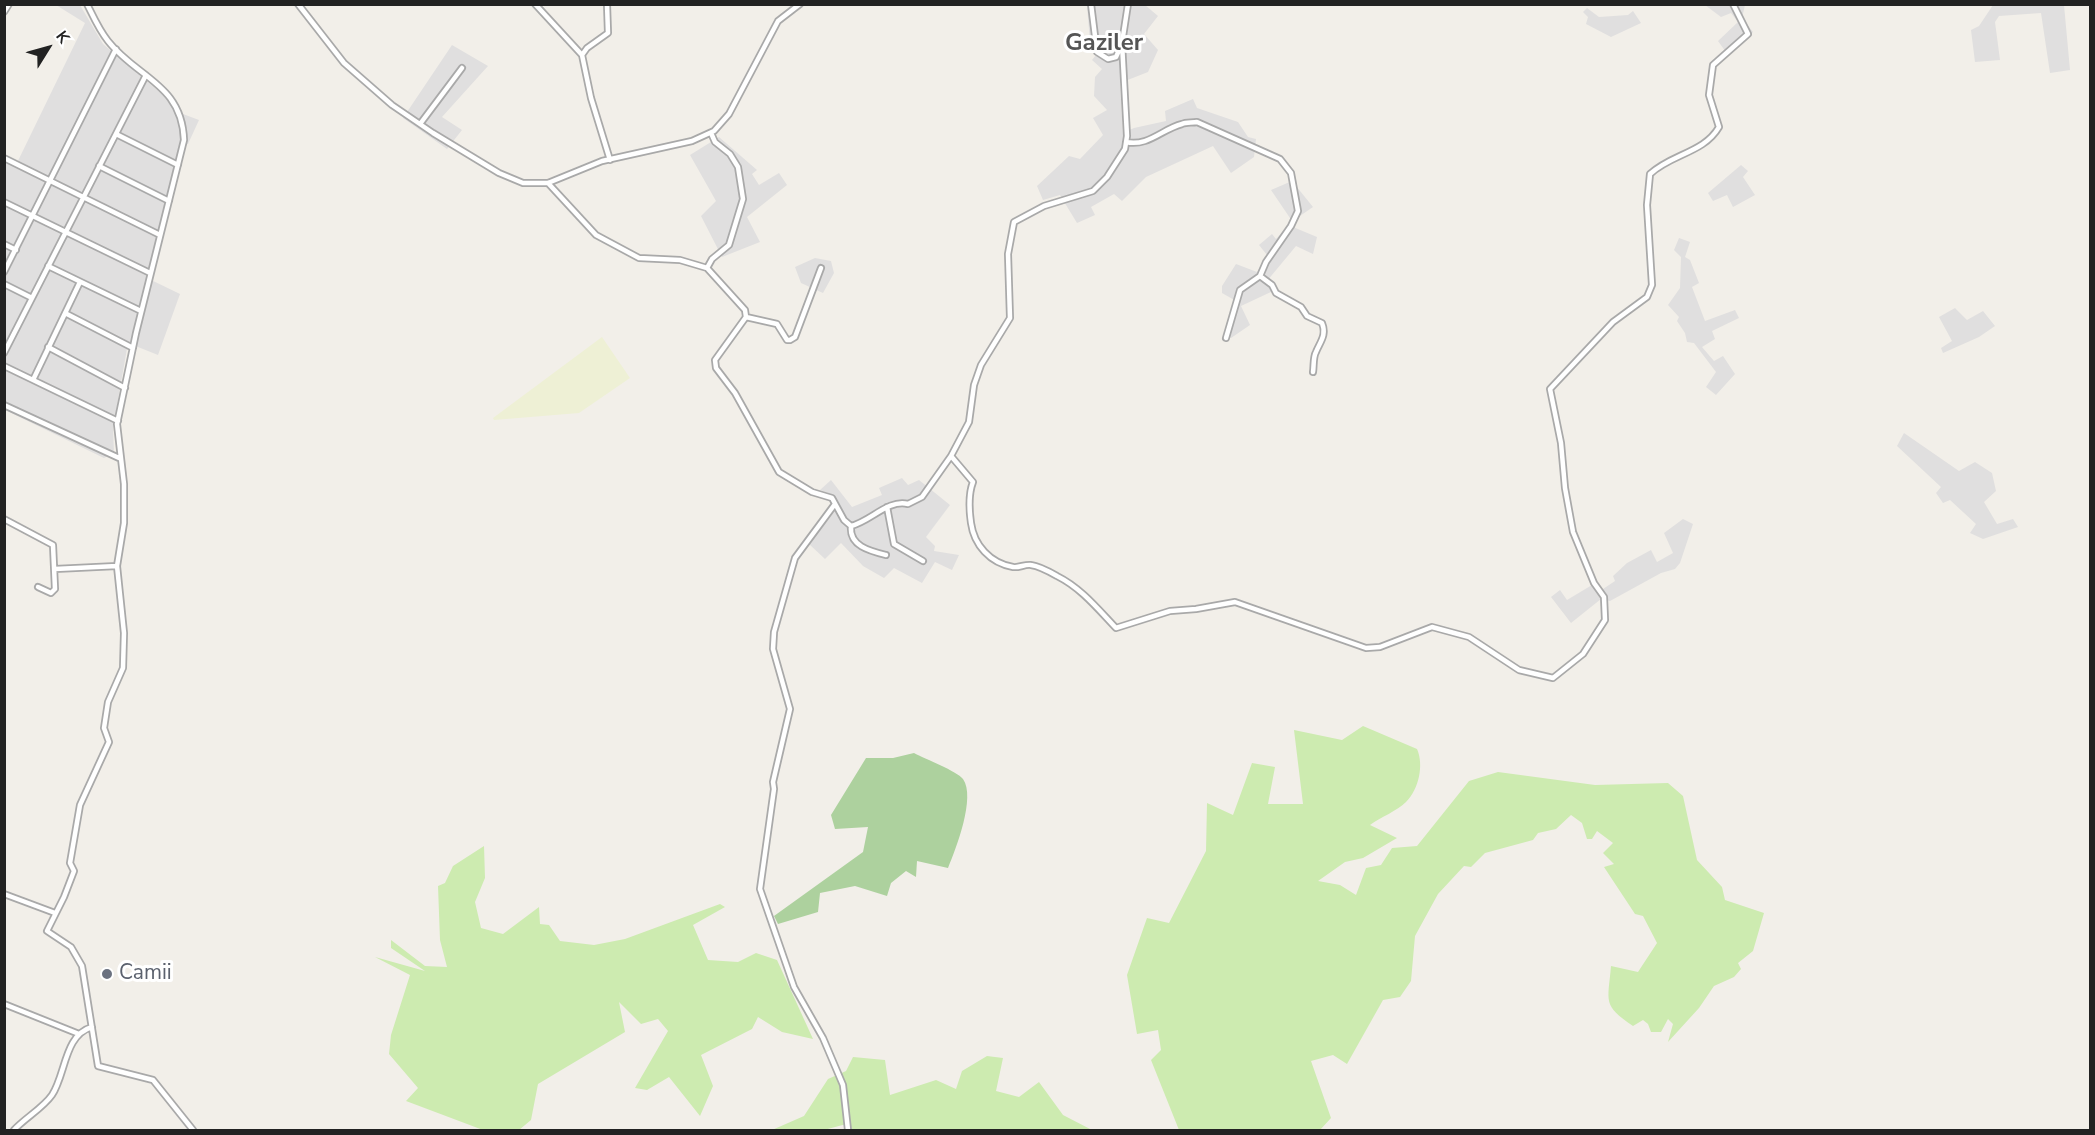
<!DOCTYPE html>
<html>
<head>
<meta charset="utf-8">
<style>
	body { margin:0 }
	#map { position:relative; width:2095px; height:1135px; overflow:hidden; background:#f2efe9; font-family:"Nunito Sans",sans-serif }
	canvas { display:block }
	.frame { position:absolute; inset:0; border:6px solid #222; pointer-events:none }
	.north { position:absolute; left:18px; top:18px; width:60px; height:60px; -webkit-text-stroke:4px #fff; paint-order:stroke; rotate:53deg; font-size:16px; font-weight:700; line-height:24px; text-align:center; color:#222 }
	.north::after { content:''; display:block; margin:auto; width:21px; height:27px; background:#222; clip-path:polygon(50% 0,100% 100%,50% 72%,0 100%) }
</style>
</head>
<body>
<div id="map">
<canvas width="2095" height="1135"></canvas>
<div class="frame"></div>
<div class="north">K</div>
</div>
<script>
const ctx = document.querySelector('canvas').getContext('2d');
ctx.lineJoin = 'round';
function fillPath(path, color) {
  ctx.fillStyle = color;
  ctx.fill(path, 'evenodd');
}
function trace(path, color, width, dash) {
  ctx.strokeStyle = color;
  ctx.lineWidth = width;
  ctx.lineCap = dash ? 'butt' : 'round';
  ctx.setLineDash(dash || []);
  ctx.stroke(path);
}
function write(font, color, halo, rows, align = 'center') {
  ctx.font = font + ' "Nunito Sans",sans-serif';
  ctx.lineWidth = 6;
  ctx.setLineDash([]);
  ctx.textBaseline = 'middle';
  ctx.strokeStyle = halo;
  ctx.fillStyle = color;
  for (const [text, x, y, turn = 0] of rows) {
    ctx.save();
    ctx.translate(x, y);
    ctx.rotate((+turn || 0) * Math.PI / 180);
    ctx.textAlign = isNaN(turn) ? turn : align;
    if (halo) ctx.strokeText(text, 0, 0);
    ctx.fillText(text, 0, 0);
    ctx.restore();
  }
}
fillPath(new Path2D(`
	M56,5h24l23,39 65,55 7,12 24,9 -11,24h-8l-33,134 33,16 -22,61 -30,-12 -15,85 1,25 -10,5 -99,-48 -1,-248 11,5 70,-144z
	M1087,5h58l13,11 -14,18 14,16 -10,22 -28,11 3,50 11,-5 32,-7 -1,-10 28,-12 4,9 41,14 10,15 8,2 -2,18 -23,16 -18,-27 -67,31 -24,24 -8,-7 -23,13 4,8 -18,8 -17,-28 -17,5 -6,-14 32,-30 11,3 23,-24 -10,-17 14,-8 -13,-14 1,-19 7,-8 -10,-9 4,-5 -6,-13z
	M1705,5h40l-3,13 11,14 -25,23 -10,-14 20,-19 -7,-9 -10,4z
	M1993,5h71l6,65 -20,3 -9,-60 -42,3 -4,6 5,38 -25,2 -4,-32 8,-4z
	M1587,8l12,9 29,-2 5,-4 8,12 -30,14 -25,-13 2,-7 -5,-5z
	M452,45l36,21 -46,51 20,13 -15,19 -44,-31z
	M719,137l38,33 -5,4 7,11 20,-12 8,12 -40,32 13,25 -38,15 -21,-41 15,-15 -26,-46z
	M1741,165l7,6 -5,6 12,18 -22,12 -6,-12 -14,6 -5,-8z
	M1292,181l21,26 -16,11 -4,9 24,10 -4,17 -17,-8 -29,35 6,10 -32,15 9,19 -19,13 -4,-3 9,-34 -14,-8v-7l14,-22 21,8 10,-17 -8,-10 13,-11 4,5 16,-18 -21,-31z
	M1679,238l11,4 -5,15 5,3 9,23 -7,4 13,34 30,-11 4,8 -27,13 3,8 -13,8 12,14 9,-5 12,18 -19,21 -10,-8 10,-15 -22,-29 -7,-1 -2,-9 -8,-12 2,-4 -11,-12 12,-17 1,-31 -7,-7z
	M815,258l16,3 3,12 -11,20 -22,-10 -6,-16z
	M1955,308l12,12 16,-9 12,15 -16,11 -36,16 -2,-5 11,-7 -13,-24z
	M1904,433l55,38 16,-9 17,11 4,18 -12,11 13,22 16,-5 5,8 -35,12 -13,-6 6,-9 -26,-24 -7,3 -7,-10 5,-6 -44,-41z
	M902,478l6,7 11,-5 31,25 -24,32 9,9 -1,5 25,4 -7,15 -17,-8 -13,21 -28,-15 -10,10 -21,-12 -22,-23 -16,16 -16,-15 30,-38 -8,-12 -11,-4 11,-10 21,27 30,-12 -3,-7z
	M1683,519l10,5 -13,39 -5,6 -14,4 -51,28 -9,-2 -30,24 -20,-26 9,-7 7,10 25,-15 5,8 18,-12 -2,-5 14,-13 24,-13 6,12 16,-9 -9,-20z`), '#e0dfdf');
fillPath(new Path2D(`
	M602,337l28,41 -51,35 -85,7 -1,-2z`), '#eef0d5');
fillPath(new Path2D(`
	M1363,726l54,23c7,16 2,40 -11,53 -9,9 -25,15 -36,23l27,13 -34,20 -18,4 -27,19 22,4 16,10 10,-27 15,-3 11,-17 25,-2 52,-65 29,-9 97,13 73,-2 15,13 14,64 25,27 3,13 39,13 -11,38 -15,12 3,6 -7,8 -20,9 -15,22 -31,34 5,-18 -5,-5 -7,13h-10l-3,-8 -5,-4 -10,6c-31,-21 -25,-24 -22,-60l27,6 19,-29 -14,-27 -8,-2 -31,-47 10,-3 -11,-11 10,-10 -16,-12 -5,8h-5l-5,-16 -11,-8 -15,14 -18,4 -5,7 -48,13 -14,14 -7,-1 -26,28 -23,42 -4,45 -11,16 -17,3 -36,64 -14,-9 -22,6 20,57 -11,12h-141l-28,-70 10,-10 -3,-20 -21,4 -10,-59 20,-57 22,5 37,-72 1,-48 26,12 19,-52 23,4 -7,37h35l-9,-74 48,10z
	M484,846l1,32 -10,24 6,26 22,6 36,-27 1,17 9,1 11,16 34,4 31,-6 95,-35 5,3 -32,18 15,35 30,2 18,-9 21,7 36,79 -31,-7 -24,-15 -6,12 -51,26 12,31 -13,30 -31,-39 -22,13 -12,-2 33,-57 -10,-12 -17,5 -22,-22 6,30 -87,52 -7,36 -12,10h-36l-77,-29 12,-13 -29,-34 2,-19 19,-60 -35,-18 50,14 -34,-23v-8l34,26 22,1 -7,-27 -2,-54 7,-3 8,-17z
	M987,1056l16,2 -7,33 23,6 20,-15 24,33 29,15h-240l-2,-7 -26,7h-52l32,-14 24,-37 18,-8 7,-14 32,3 5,35 46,-15 20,9 6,-18z`), '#cdebb0');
fillPath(new Path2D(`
	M914,753c11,6 43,18 49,26 13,18 -7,70 -15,89l-31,-7 -1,16 -10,-6 -15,12 -4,13 -32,-10 -35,7 -2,19 -40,12 -4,-8 89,-64 5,-25 -33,2 -4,-14 35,-57h27z`), '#add19e');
const street = new Path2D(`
	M87,4c6,12 12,26 21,37 29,37 74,43 76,99l-48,193 -19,91 7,60v39l-7,43 7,67 -1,35 -15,34 -4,26 5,14 -29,63 -10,58 4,8 -10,26 -17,34 24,16 11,19 16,100 55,14 40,50
	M298,4l46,59 48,42 41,28 66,40 24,10h25l54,-22 90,-20 22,-10 15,-17 49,-93 22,-17
	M535,4l47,51 9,43 19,62
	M1091,4l6,48 11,7 8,-2 5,-11
	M4,12l5,-8
	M582,55l5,-7 21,-15 -1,-29
	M420,124l42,-56
	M116,134l62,31
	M1126,142c22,5 36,-13 56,-18 4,-2 10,-1 15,-2l83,37 11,14 7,38 -7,15 -25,36 -6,14 -20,14 -14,48
	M4,158l156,77
	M99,166l70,35
	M548,183l48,52 43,23 41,2 27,8 38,42 1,7 -31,43 1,8 19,25 44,79 33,20 20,6 12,22 7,6c20,-5 37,-27 57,-22l14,-7 29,-41 22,26c-5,13 -4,27 -2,41 3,22 19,40 42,44 6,1 12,-3 18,-2 8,1 19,7 26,11 24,12 40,32 59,52l54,-17 26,-2 39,-7 131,46 14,-1 52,-20 37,10 50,33 34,8 30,-24 22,-34 -1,-23 -10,-14 -21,-51 -8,-44 -4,-45 -11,-54 63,-67 34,-25 5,-12 -5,-80 3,-31c21,-20 54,-21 69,-47l-10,-32 4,-30 35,-31 -15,-30
	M4,202l146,71
	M4,244l12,6
	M48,266l93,45
	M707,268l5,-9 17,-14 14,-46 -5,-32 -8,-13 -15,-12 -4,-9
	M4,272l112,-223
	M1260,276l12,9 4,8 25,14 6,9 15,7c5,12 -2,19 -6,29 -3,5 -2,14 -3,20
	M4,284l28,14
	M65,313l68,35
	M746,317l31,7 10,16h3l5,-3 26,-69
	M48,347l77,41
	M4,353l142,-278
	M4,366l114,55
	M33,380l47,-98
	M4,405l115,53
	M951,456l18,-34 5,-37 7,-20 29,-47 -2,-64 6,-32 30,-16 49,-15 14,-14 18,-28 2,-13 -5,-93 6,-39
	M835,504l-40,54 -21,74 -1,17 17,60 -17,73 1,7 -14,100 34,98 29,51 20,47 5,45
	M887,507l7,37 29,17
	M4,519l49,26 2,44 -4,4 -13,-6
	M851,526c-2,20 19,25 35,29
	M55,569l62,-3
	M4,894l51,19
	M4,1004l75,30
	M14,1130c11,-12 29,-22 38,-35 14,-21 12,-60 40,-68`);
trace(street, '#a9a9a9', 8);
trace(street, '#fff', 4.5);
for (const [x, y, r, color] of [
	[107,974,6,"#6b7280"]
]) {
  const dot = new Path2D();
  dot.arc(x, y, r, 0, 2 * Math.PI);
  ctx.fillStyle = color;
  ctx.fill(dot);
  trace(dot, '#fff', 2);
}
write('21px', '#5b616d', '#fff', [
	["Camii",119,974]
], 'left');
write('bold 24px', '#555', '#fff', [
	["Gaziler",1104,44]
]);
</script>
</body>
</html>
